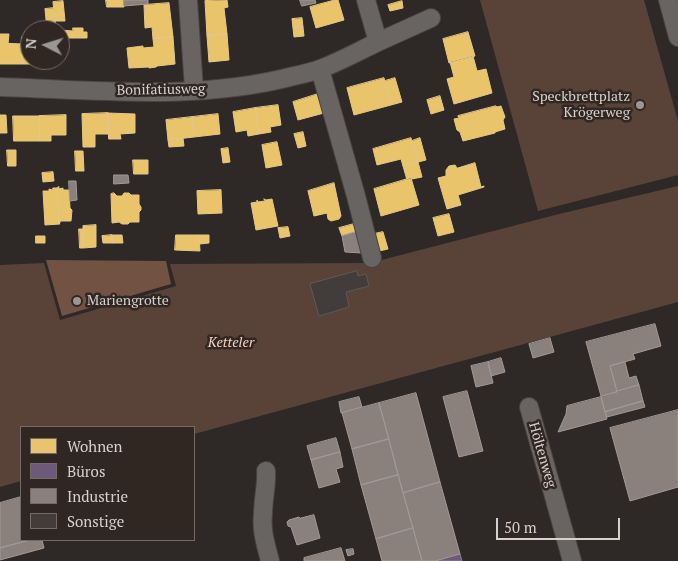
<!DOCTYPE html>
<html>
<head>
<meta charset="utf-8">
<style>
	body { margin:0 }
	#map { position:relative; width:678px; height:561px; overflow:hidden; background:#2e2826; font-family:"PT Serif",serif }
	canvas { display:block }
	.legend { position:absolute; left:20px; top:426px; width:175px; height:115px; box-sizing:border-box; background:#312722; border:1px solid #736b67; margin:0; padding:6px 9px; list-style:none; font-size:15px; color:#d7d1ce }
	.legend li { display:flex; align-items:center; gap:10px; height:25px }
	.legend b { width:25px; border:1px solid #736b67 }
	.north { position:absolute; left:20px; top:20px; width:50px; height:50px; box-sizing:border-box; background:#312722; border:1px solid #736b67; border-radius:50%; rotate:275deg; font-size:14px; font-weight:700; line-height:20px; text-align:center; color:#d7d1ce }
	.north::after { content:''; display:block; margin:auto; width:18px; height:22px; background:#9c9693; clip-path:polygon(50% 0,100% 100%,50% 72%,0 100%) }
	.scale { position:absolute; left:496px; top:518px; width:124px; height:22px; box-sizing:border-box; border:2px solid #d7d1ce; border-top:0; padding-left:6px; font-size:15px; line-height:18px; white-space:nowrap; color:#d7d1ce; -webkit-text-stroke:4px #312722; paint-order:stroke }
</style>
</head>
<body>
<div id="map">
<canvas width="678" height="561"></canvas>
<ul class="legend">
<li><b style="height:14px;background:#e9c46a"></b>Wohnen</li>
<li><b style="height:14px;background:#6d597a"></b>Büros</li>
<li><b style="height:14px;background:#8a817c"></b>Industrie</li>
<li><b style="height:14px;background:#423d3b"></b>Sonstige</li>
</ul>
<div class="north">N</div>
<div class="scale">50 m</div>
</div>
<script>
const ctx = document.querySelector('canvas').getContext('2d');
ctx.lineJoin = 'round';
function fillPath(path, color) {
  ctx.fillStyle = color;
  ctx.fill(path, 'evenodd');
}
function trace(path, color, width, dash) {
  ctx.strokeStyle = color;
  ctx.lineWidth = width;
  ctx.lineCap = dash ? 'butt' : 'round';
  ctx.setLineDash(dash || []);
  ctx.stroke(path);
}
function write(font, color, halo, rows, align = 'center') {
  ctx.font = font + ' "PT Serif",serif';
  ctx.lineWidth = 5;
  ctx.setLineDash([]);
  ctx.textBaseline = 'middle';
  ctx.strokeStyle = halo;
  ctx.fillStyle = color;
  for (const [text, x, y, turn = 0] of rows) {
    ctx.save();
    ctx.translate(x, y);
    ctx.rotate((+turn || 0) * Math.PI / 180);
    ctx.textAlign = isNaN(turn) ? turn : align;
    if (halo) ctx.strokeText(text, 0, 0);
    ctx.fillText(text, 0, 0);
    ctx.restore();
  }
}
fillPath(new Path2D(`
	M480,0h164l34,121v54l-140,36z
	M678,186v116l-484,132v-7h-173v54l-21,6v-222l44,-2 16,57 116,-34 -6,-22 200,-1 189,-49z`), '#594338');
fillPath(new Path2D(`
	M46,260l120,1 5,23 -109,32z`), '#725242');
const homes = new Path2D(`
	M106,0h18v7h-17z
	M227,0l1,7 -4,1 3,26 -20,2 -2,-35z
	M335,0h3l6,20 -28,8 -6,-21z
	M63,1l2,20h-10l-2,-19z
	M402,1l1,7 -13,3 -2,-6z
	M169,3l4,34 -20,2 -1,-12 -7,1 -1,-23z
	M54,8l2,22h-9l-2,-21z
	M302,18l1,9 -10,1 -1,-9z
	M303,27l1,9 -10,1 -1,-9z
	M73,28h10v4h4v6h-13z
	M60,30l13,1 1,7h-14z
	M468,32l7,24 -26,7 -6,-24z
	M0,34h9l-1,10 -8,-1z
	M227,34l2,26 -20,2 -2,-26z
	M22,37h8v23h18v4h-26z
	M173,37l2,27 -18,2 -1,1 -7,1v-1l-20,1 -2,-20 16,-2v2l11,-1 -1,-8z
	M0,43l22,1v20h-22z
	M473,56l4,15 9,-2 6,24 -38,11 -7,-25 7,-2 -4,-15z
	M384,78l7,27 -37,10 -7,-27z
	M395,78l7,24 -11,3 -6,-24z
	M318,94l6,19 -26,7 -5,-18z
	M440,96l4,14 -13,4 -4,-14z
	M278,105l3,20 -11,2 1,5 -12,2 -4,-26z
	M496,106l1,1 4,-1 4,11 -2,3 2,9 -10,3v1l-32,8 -3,-9 -3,-2 -3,-11 5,-1 -1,-2z
	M255,108l4,26 -11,2 -1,-6 -11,2 -3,-20z
	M108,113l1,21h-14v13h-12l-1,-33z
	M108,113l27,1v19l-15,1 1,5h-12z
	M218,114l2,20 -26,3 -2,-20z
	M0,115h6l1,18h-7z
	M66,115v20h-15v6h-11l-1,-25z
	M13,116h26l1,25h-26z
	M192,117l2,20 -26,3 -2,-20z
	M303,132l3,14 -8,2 -4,-14z
	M183,138l1,8 -15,1 -1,-7z
	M411,138l7,24 -15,4 -2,-7 -24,6 -4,-16z
	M420,138l6,22 -8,2 -6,-21z
	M277,142l5,23 -16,3 -4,-23z
	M228,148l2,14 -7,1 -2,-14z
	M7,150h9v16h-8z
	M75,151h8l1,20h-8z
	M133,160h15v14h-14z
	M418,162l4,15 -15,3 -4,-14z
	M475,163l6,24 3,-1v1l-26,8 3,10 -14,4 -9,-31 8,-2v-6l3,-4 6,-1 2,3z
	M53,172l1,9 -11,1 -1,-9z
	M411,178l8,27 -38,11 -7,-27z
	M334,183l7,33 -2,3 -8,2 -3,-2 -1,-6 -13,3 -6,-25z
	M59,187v2l4,-1v2h6l1,18 2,2 -1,11h-11v2h-1l-2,-35z
	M53,188h4l2,35 1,1 -15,1 -2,-34h6v-2l4,1z
	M221,190l1,23 -24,1 -1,-23z
	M114,193l3,3h5l2,-3h5l2,2h8v9l2,3v3l-2,2v10h-9l-2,2h-6l-3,-2 -7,1 -1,-29z
	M264,199l2,1 6,-1 6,27 -22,4 -5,-27 6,-1v-2l1,2 7,-1z
	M449,214l5,18 -16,4 -5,-18z
	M354,224l2,8 -14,4 -3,-8z
	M96,225v22l-13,1v-22z
	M288,227l2,9 -10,2 -2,-10z
	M79,229h4v19h-3z
	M383,232l5,17 -9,2 -5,-17z
	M112,235l1,8h-10l-1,-7z
	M112,235h10l1,8h-10z
	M176,235h23l1,16 -25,-1z
	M199,235h10v8l-9,1z
	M36,236h9v7h-9z`);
fillPath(homes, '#e9c46a');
trace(homes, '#e4c888', 1);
const offices = new Path2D(`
	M460,554l2,7h-27z`);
fillPath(offices, '#6d597a');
trace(offices, '#8d7d93', 1);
const industry = new Path2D(`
	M124,0h24v4l-24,2z
	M300,0h15l1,3 -14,3z
	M114,175h14l1,8 -15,1z
	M69,181h7l1,19 -7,1z
	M356,232l6,21 -17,-1 -3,-16z
	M655,324l6,22 -28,8 2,5 -25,7 7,26 -16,4 -15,-54z
	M550,338l4,14 -21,6 -4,-14z
	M501,358l4,14 -14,4 -3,-14z
	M488,362l5,21 -17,4 -5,-21z
	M625,362l4,16 7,-2 3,9 -22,6 -7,-25z
	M639,385l4,16 -38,11 -4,-15z
	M467,391l16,60 -24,6 -16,-60z
	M416,393l24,89 -37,11 -24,-90z
	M359,397l3,10 -21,6 -2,-11z
	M601,397l6,22 -49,13 8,-18 1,-8z
	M643,401l2,6 -38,10 -2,-5z
	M379,403l10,36 -37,10 -10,-36z
	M678,410v77l-48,14 -20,-73z
	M336,438l4,14 -29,8 -4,-14z
	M389,439l9,36 -37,10 -9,-36z
	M340,452l3,15 -7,2 4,13 -21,6 -8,-28z
	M398,475l15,53 -37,11 -15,-54z
	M440,482l20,72 -25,7h-13l-19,-68z
	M21,497v43h9l-30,8v-45z
	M314,515l6,23 -23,7 -6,-18 -3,-1 -1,-4 2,-2 10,-3 1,1z
	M413,528l9,33h-40l-6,-22z
	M30,540h12l2,8 -44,12v-12z
	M341,548l4,13h-41v-3z
	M353,549l1,5 -6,2 -2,-6z`);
fillPath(industry, '#8a817c');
trace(industry, '#a19995', 1);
const building = new Path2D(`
	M357,271l1,5 8,-2 3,12 -23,6 3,15 -30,9 -9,-32z`);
fillPath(building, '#423d3b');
trace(building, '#5d5856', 1);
const street = new Path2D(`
	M188,0l6,90
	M668,0l10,37
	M378,42l53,-24
	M320,69l36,127 16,62
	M0,87c97,3 199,14 294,-11 9,-2 18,-4 26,-7 19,-7 39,-18 58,-27l-12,-42
	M529,407l43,154
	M266,471c1,14 -3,28 -3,43 -2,17 3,31 7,47`);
trace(street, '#484442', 20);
trace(street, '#686462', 18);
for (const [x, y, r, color] of [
	[640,105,5,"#9c9693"],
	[77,301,5,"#9c9693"]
]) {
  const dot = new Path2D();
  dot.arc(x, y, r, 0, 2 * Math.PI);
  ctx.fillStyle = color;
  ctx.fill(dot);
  trace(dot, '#312722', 2);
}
write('14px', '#d7d1ce', '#312722', [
	["Bonifatiusweg",161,90,-1],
	["Höltenweg",542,455,74]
]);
write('14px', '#d7d1ce', '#312722', [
	["Speckbrettplatz",630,97],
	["Krögerweg",630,113],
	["Mariengrotte",87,301,"left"]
], 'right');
write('italic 14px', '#f9d0be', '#312722', [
	["Ketteler",231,343]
]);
</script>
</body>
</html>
